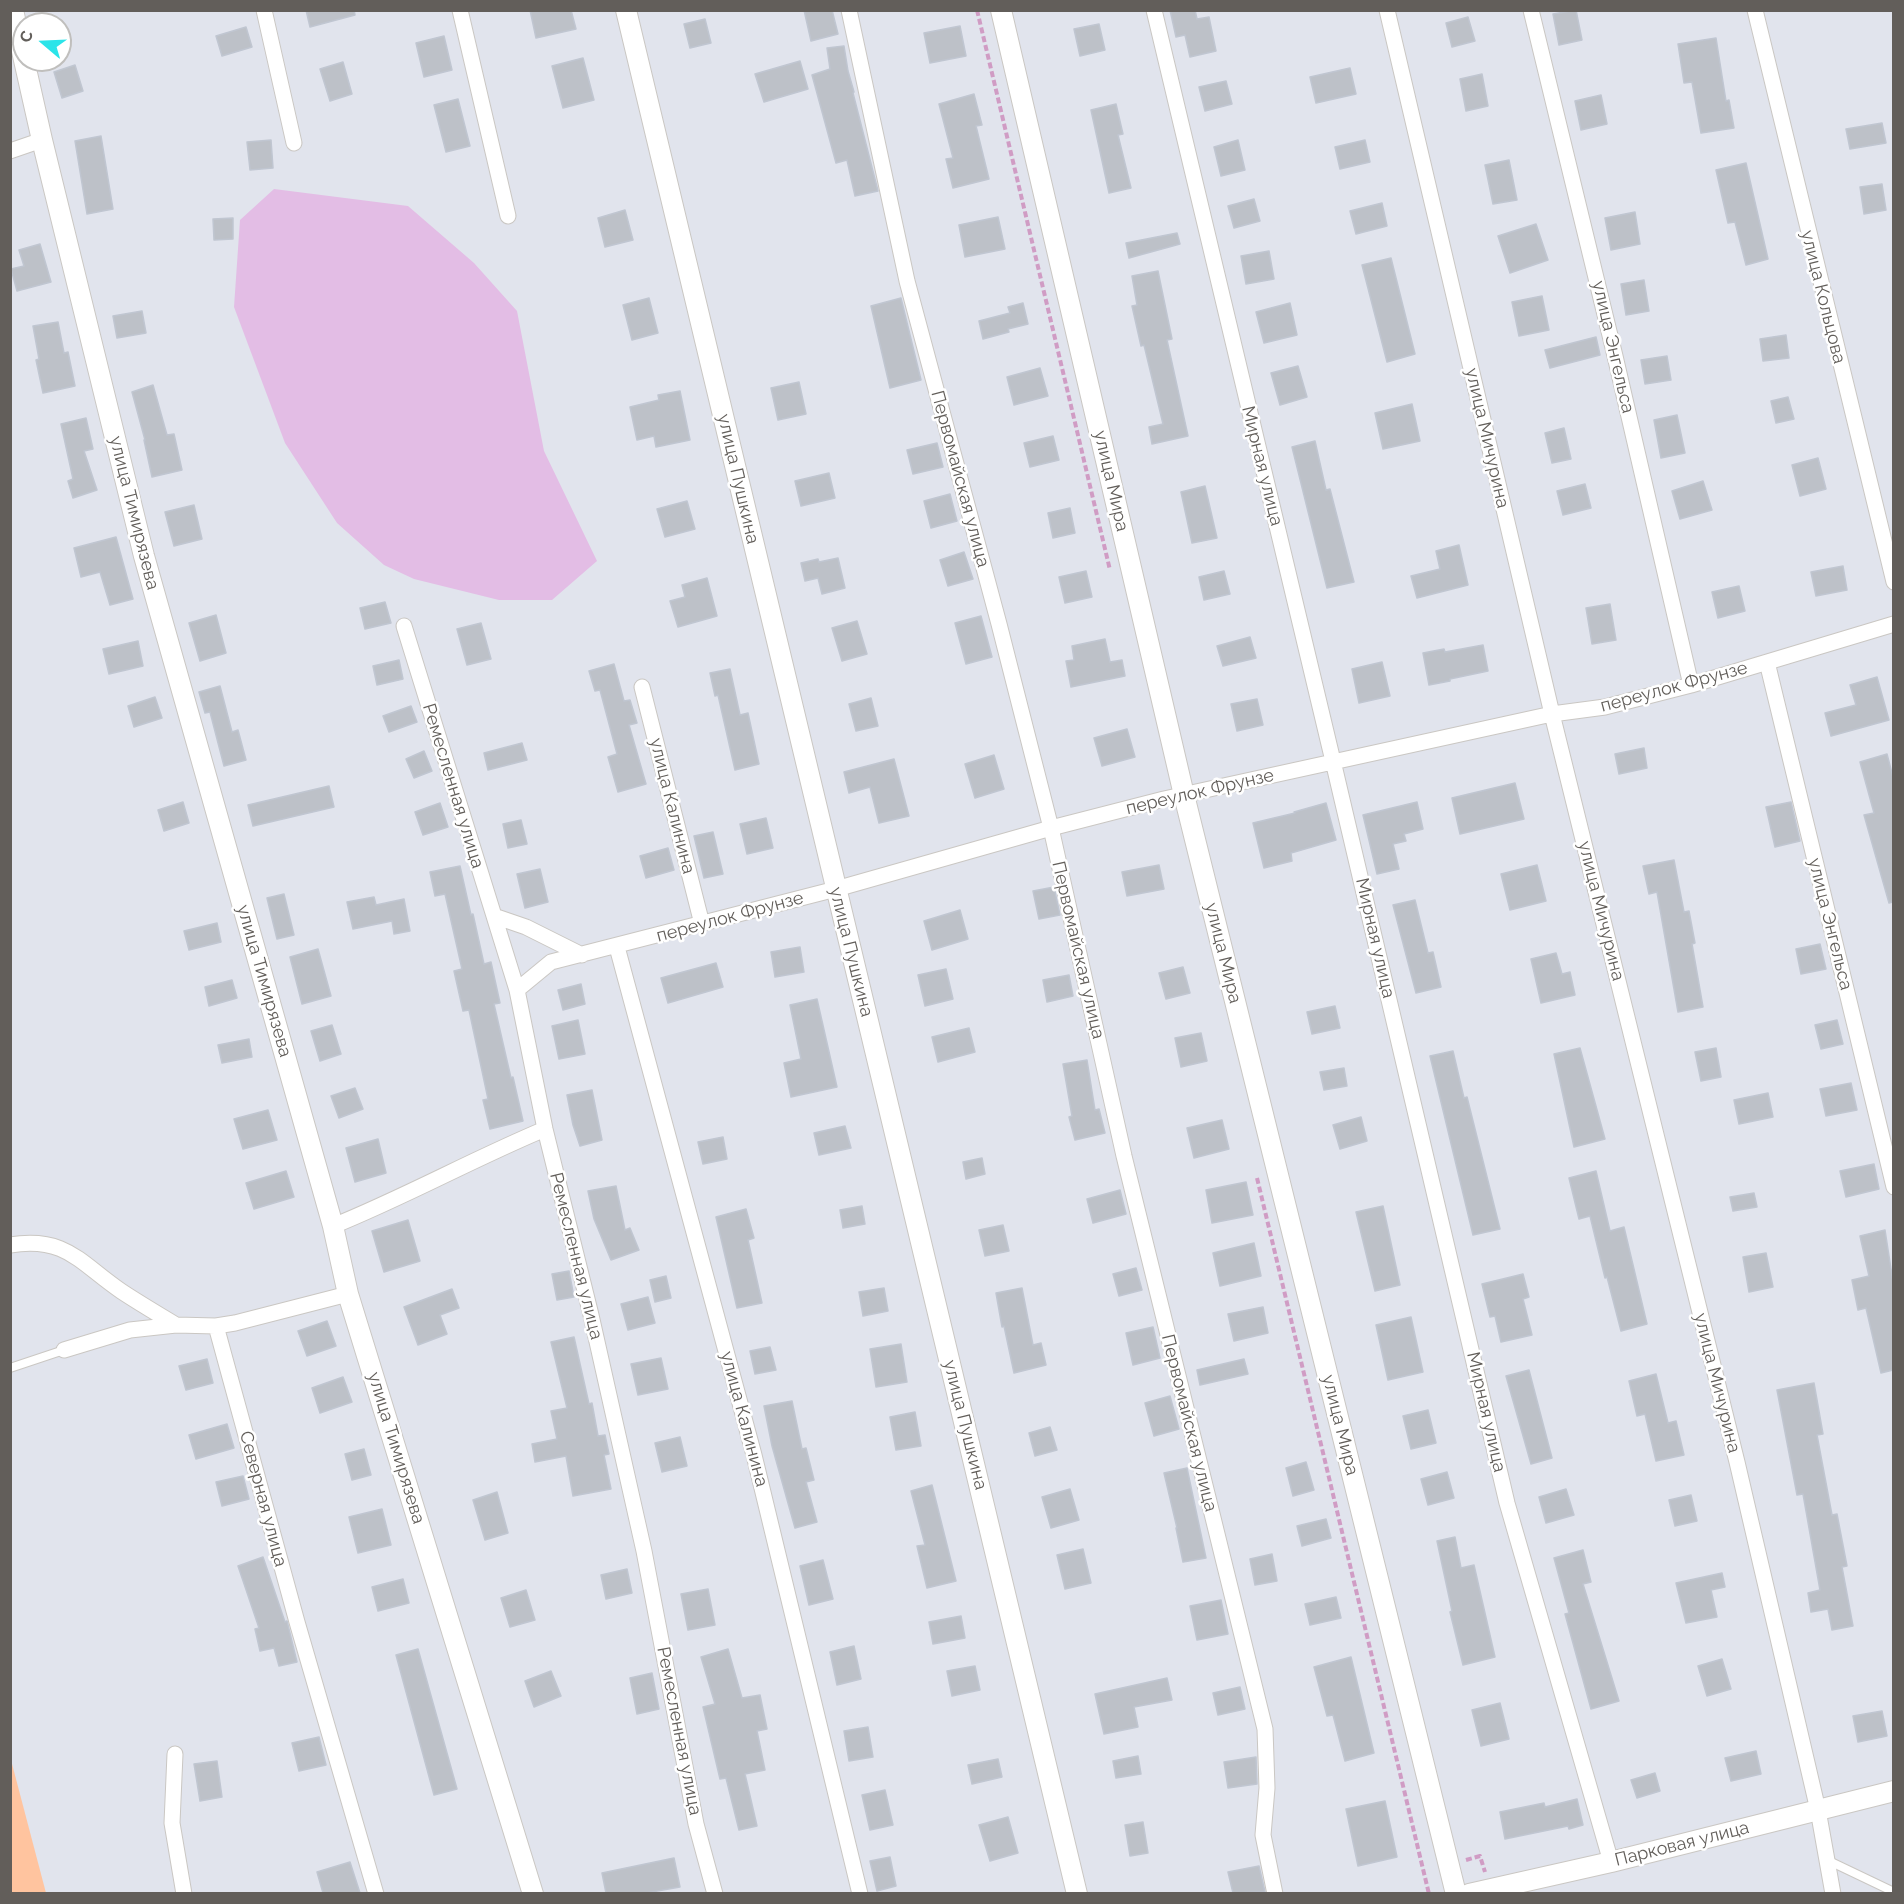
<!DOCTYPE html>
<html>
<head>
<meta charset="utf-8">
<style>
	body { margin:0 }
	#map { position:relative; width:1904px; height:1904px; overflow:hidden; background:#e1e4ed; font-family:Raleway,sans-serif }
	canvas { display:block }
	.frame { position:absolute; inset:0; border:12px solid #625e5a; pointer-events:none }
	.north { position:absolute; left:12px; top:12px; width:60px; height:60px; box-sizing:border-box; background:#fff; border:2px solid #c0bfbd; border-radius:50%; rotate:289deg; font-size:16px; font-weight:700; line-height:24px; text-align:center; color:#625e5a }
	.north::after { content:''; display:block; margin:auto; width:21px; height:27px; background:#2be4e9; clip-path:polygon(50% 0,100% 100%,50% 72%,0 100%) }
</style>
</head>
<body>
<div id="map">
<canvas width="1904" height="1904"></canvas>
<div class="frame"></div>
<div class="north">С</div>
</div>
<script>
const ctx = document.querySelector('canvas').getContext('2d');
ctx.lineJoin = 'round';
function fillPath(path, color) {
  ctx.fillStyle = color;
  ctx.fill(path, 'evenodd');
}
function trace(path, color, width, dash) {
  ctx.strokeStyle = color;
  ctx.lineWidth = width;
  ctx.lineCap = dash ? 'butt' : 'round';
  ctx.setLineDash(dash || []);
  ctx.stroke(path);
}
function write(font, color, halo, rows, align = 'center') {
  ctx.font = font + ' Raleway,sans-serif';
  ctx.lineWidth = 5;
  ctx.setLineDash([]);
  ctx.textBaseline = 'middle';
  ctx.strokeStyle = halo;
  ctx.fillStyle = color;
  for (const [text, x, y, turn = 0] of rows) {
    ctx.save();
    ctx.translate(x, y);
    ctx.rotate((+turn || 0) * Math.PI / 180);
    ctx.textAlign = isNaN(turn) ? turn : align;
    if (halo) ctx.strokeText(text, 0, 0);
    ctx.fillText(text, 0, 0);
    ctx.restore();
  }
}
fillPath(new Path2D(`
	M274,189l134,17 66,57 43,48 27,140 53,110 -45,39h-53l-85,-21 -30,-14 -47,-42 -52,-80 -51,-136 6,-87z`), '#e3bde5');
fillPath(new Path2D(`
	M11,1760l35,133h-35z`), '#ffc49f');
const building = new Path2D(`
	M306,10h48l1,5 -45,12z
	M530,10h41l5,19 -40,9z
	M804,10h28l6,24 -27,7z
	M1170,10h25l2,9 12,-2 7,34 -26,6 -5,-22 -9,2z
	M1576,10l6,30 -23,5 -6,-31z
	M1468,17l7,24 -23,6 -6,-24z
	M705,19l6,24 -21,5 -6,-24z
	M1099,24l6,26 -25,6 -6,-27z
	M960,26l6,30 -36,7 -6,-30z
	M246,27l6,20 -30,9 -6,-20z
	M444,36l8,34 -28,7 -8,-34z
	M1716,38l10,63 3,-1 5,28 -33,5 -9,-51 -8,1 -6,-39z
	M844,46l4,25 6,21 -1,1 25,98 -23,5 -8,-36 -11,3 -24,-88 18,-6 -3,-21z
	M583,58l11,42 -31,8 -11,-42z
	M800,61l8,28 -44,13 -9,-28z
	M343,62l9,32 -22,7 -10,-32z
	M75,65l8,26 -21,7 -8,-26z
	M1350,68l6,26 -40,9 -6,-26z
	M1482,74l6,32 -22,5 -6,-32z
	M1226,81l6,23 -27,7 -6,-24z
	M974,94l8,31 -6,1 13,53 -36,9 -7,-29 7,-1 -14,-54z
	M1601,95l6,29 -26,6 -6,-29z
	M458,99l12,47 -24,6 -12,-47z
	M1116,104l7,30 -5,1 13,53 -22,5 -18,-83z
	M1882,123l4,20 -36,6 -4,-20z
	M101,136l12,73 -26,5 -12,-73z
	M271,140l2,28 -23,2 -3,-28z
	M1238,140l7,30 -24,6 -7,-29z
	M1365,140l5,22 -30,7 -5,-22z
	M1509,160l8,40 -24,4 -8,-39z
	M1746,163l22,96 -22,6 -11,-43 -7,1 -12,-53z
	M1882,184l4,26 -22,4 -4,-27z
	M1254,199l6,22 -26,7 -6,-22z
	M1382,203l5,23 -31,8 -6,-23z
	M625,210l8,30 -28,7 -7,-29z
	M1635,212l5,32 -29,6 -6,-32z
	M998,217l7,32 -40,8 -6,-32z
	M233,218v21l-19,1 -1,-21z
	M1536,224l12,36 -38,13 -12,-37z
	M1177,233l3,11 -51,14 -3,-15z
	M40,244l11,38 -34,9 -6,-22 13,-3 -5,-16z
	M1269,251l5,28 -28,5 -5,-28z
	M1391,258l24,96 -28,8 -25,-97z
	M1158,271l14,68 -5,1 21,96 -36,8 -3,-17 14,-3 -19,-79 -3,1 -9,-40 5,-1 -5,-29z
	M1644,280l5,31 -23,4 -5,-31z
	M1542,296l7,34 -30,6 -7,-34z
	M649,298l9,35 -26,7 -9,-35z
	M901,298l20,82 -31,8 -19,-82z
	M1023,303l5,21 -20,5 1,3 -26,7 -4,-18 31,-8 -2,-6z
	M1290,303l7,32 -33,8 -8,-31z
	M142,311l4,22 -29,5 -4,-22z
	M58,322l6,31 4,-1 7,34 -32,7 -7,-33 3,-1 -6,-33z
	M1786,335l3,23 -26,3 -3,-22z
	M1596,337l4,18 -50,13 -5,-18z
	M1667,356l4,24 -26,4 -4,-24z
	M1298,366l9,31 -27,8 -9,-32z
	M1040,368l8,28 -34,9 -7,-28z
	M799,382l7,32 -28,6 -7,-32z
	M153,385l14,50 7,-1 8,36 -30,7 -8,-37h1l-13,-48z
	M680,391l10,49 -34,7 -2,-11 -17,4 -7,-33 29,-7 -1,-5z
	M1788,397l6,22 -18,4 -5,-22z
	M1412,404l8,37 -37,8 -8,-36z
	M1677,415l8,38 -24,5 -7,-38z
	M86,418l7,31 -9,2 13,39 -24,8 -5,-17 5,-2 -12,-55z
	M1564,428l7,31 -19,4 -7,-30z
	M1053,436l6,24 -29,7 -6,-24z
	M1315,441l11,49 4,-1 24,93 -27,6 -35,-141z
	M937,443l6,24 -30,7 -6,-24z
	M1818,458l8,31 -26,7 -8,-31z
	M829,473l6,25 -34,8 -6,-25z
	M1703,481l9,29 -32,9 -8,-28z
	M1585,484l6,24 -28,7 -6,-24z
	M1205,486l12,52 -25,5 -11,-51z
	M950,494l7,27 -26,7 -7,-27z
	M687,501l8,28 -30,8 -8,-28z
	M194,505l8,34 -28,7 -9,-34z
	M1070,508l5,25 -22,5 -5,-25z
	M116,537l17,62 -23,6 -10,-33 -19,5 -7,-29z
	M1459,545l9,40 -51,13 -6,-22 29,-7 -4,-18z
	M964,552l9,27 -25,7 -8,-26z
	M838,558l7,30 -23,6 -4,-16 -13,3 -4,-18 17,-4 1,3z
	M1843,566l4,24 -31,6 -5,-24z
	M1086,571l6,26 -27,6 -6,-26z
	M1224,571l6,23 -26,6 -5,-23z
	M707,578l10,38 -39,11 -8,-26 15,-4 -3,-12z
	M1739,586l6,25 -27,7 -6,-26z
	M385,602l6,21 -26,6 -5,-21z
	M1610,604l6,36 -24,4 -6,-36z
	M216,615l10,38 -26,8 -11,-38z
	M981,616l11,41 -26,7 -11,-41z
	M857,621l10,33 -25,7 -10,-33z
	M481,623l10,36 -24,6 -10,-36z
	M1250,637l6,21 -33,8 -6,-20z
	M1105,639l5,23 12,-2 3,16 -54,11 -5,-26 8,-1 -2,-14z
	M138,641l5,25 -34,8 -6,-25z
	M1483,645l5,26 -38,8v2l-21,4 -6,-32 21,-4 1,3z
	M399,660l4,19 -26,6 -4,-19z
	M1382,662l8,34 -31,7 -7,-34z
	M614,664l10,37 6,-1 7,23 -8,2 17,59 -28,8 -10,-35 9,-3 -17,-64 -5,1 -6,-20z
	M730,669l10,46 8,-2 11,51 -24,6 -17,-75 -3,1 -5,-23z
	M1877,677l12,43 -58,16 -6,-23 31,-8 -6,-20z
	M220,686l12,46 6,-2 8,30 -22,6 -14,-54 -5,1 -6,-21z
	M155,697l7,21 -28,9 -6,-21z
	M871,698l7,28 -22,5 -7,-27z
	M1257,699l6,26 -26,6 -6,-27z
	M411,706l6,16 -28,10 -6,-16z
	M1127,729l8,28 -33,9 -8,-28z
	M522,743l5,17 -39,10 -4,-17z
	M1644,748l3,20 -28,6 -4,-20z
	M424,751l8,20 -18,7 -8,-19z
	M1887,754l6,23v125l-4,1 -25,-88 10,-2 -14,-51z
	M994,755l10,34 -29,9 -10,-34z
	M894,759l15,57 -30,7 -9,-36 -21,6 -5,-21z
	M1515,783l9,36 -64,15 -8,-36z
	M329,786l5,21 -81,19 -5,-21z
	M183,802l6,21 -25,8 -6,-21z
	M1417,802l6,27 -19,5 2,7 -13,3 6,25 -22,5 -14,-59z
	M1791,802l9,39 -25,6 -9,-40z
	M440,803l8,24 -25,8 -8,-23z
	M1326,803l10,37 -45,13 1,8 -28,7 -11,-45 42,-10 -1,-1z
	M766,818l7,30 -26,6 -7,-30z
	M521,820l6,24 -19,4 -5,-24z
	M713,832l10,42 -19,4 -10,-42z
	M668,848l6,22 -28,8 -6,-22z
	M1674,860l10,52 5,-1 6,32 -3,1 11,63 -25,5 -21,-120 -8,2 -6,-28z
	M1159,865l5,24 -37,7 -5,-24z
	M1537,865l9,36 -36,9 -9,-36z
	M460,866l11,49 2,-1 11,50 7,-2 9,41 -6,1 17,74 2,-1 10,44 -33,8 -7,-29 5,-1 -19,-89 -6,1 -9,-40 8,-2 -17,-75 -10,2 -5,-24z
	M540,869l8,33 -23,6 -8,-34z
	M1054,887l6,28 -21,4 -6,-28z
	M284,894l10,41 -17,4 -10,-41z
	M374,897l2,8 28,-6 6,32 -16,3 -2,-13 -39,8 -6,-27z
	M1415,900l13,53 5,-1 8,35 -25,6 -23,-88z
	M960,910l8,29 -36,11 -8,-29z
	M217,923l4,19 -32,8 -5,-19z
	M1820,944l6,25 -25,5 -5,-25z
	M800,947l4,25 -29,5 -4,-25z
	M318,949l13,47 -29,8 -12,-47z
	M1556,953l6,21 8,-2 5,23 -34,8 -10,-44z
	M716,963l7,24 -55,16 -7,-25z
	M1183,967l7,26 -24,6 -7,-26z
	M946,969l7,30 -28,7 -7,-31z
	M1069,975l4,21 -26,6 -4,-22z
	M232,980l5,18 -28,8 -4,-19z
	M581,984l4,20 -22,6 -5,-20z
	M817,999l20,88 -46,10 -7,-34 17,-4 -11,-54z
	M1335,1006l5,22 -28,6 -5,-22z
	M578,1020l7,34 -26,5 -7,-33z
	M1837,1020l6,24 -22,5 -6,-24z
	M332,1025l9,29 -21,7 -9,-30z
	M969,1028l6,24 -37,10 -6,-25z
	M1201,1033l6,28 -26,6 -6,-29z
	M249,1039l3,18 -30,6 -4,-18z
	M1580,1048l25,91 -31,8 -20,-93z
	M1716,1048l5,29 -20,4 -6,-29z
	M1453,1051l11,47 3,-1 33,132 -27,6 -43,-179z
	M1087,1060l8,50 4,-1 6,24 -30,7 -6,-23 3,-1 -9,-52z
	M1344,1068l3,18 -23,4 -4,-18z
	M1851,1083l6,27 -31,6 -6,-27z
	M355,1088l8,21 -24,9 -8,-22z
	M592,1090l10,50 -22,6 -7,-21 -6,-30z
	M1768,1093l5,24 -34,7 -5,-24z
	M268,1110l9,30 -34,9 -9,-30z
	M1361,1117l6,24 -27,8 -7,-24z
	M1222,1120l7,29 -35,9 -7,-30z
	M845,1126l6,22 -32,7 -5,-22z
	M723,1137l4,22 -24,5 -5,-22z
	M378,1139l8,34 -31,9 -9,-34z
	M982,1158l3,16 -19,5 -3,-17z
	M1874,1164l5,25 -33,8 -6,-26z
	M286,1171l8,26 -40,12 -8,-26z
	M1596,1171l14,60 14,-4 23,97 -26,7 -14,-54 -2,1 -15,-62 -11,3 -10,-41z
	M1246,1182l7,33 -41,8 -6,-33z
	M616,1186l9,44 5,-2 9,22 -28,10 -17,-41 -6,-28z
	M1120,1190l6,24 -33,9 -6,-24z
	M1754,1193l3,14 -24,4 -3,-14z
	M862,1206l3,18 -22,4 -3,-18z
	M1383,1206l17,79 -25,6 -19,-79z
	M746,1209l8,29 -6,2 14,63 -25,5 -21,-91z
	M408,1220l12,41 -36,11 -12,-41z
	M1003,1225l6,26 -24,5 -6,-26z
	M1885,1230l8,52v88l-12,3 -15,-65 -8,2 -6,-30 17,-4 -9,-40z
	M1254,1243l7,33 -41,10 -7,-33z
	M1766,1253l7,34 -24,5 -6,-35z
	M1136,1268l6,22 -23,6 -6,-22z
	M569,1271l5,26 -17,3 -5,-26z
	M1523,1274l6,23 -6,2 9,36 -31,7 -6,-26 -5,1 -8,-33z
	M666,1276l5,22 -16,4 -5,-22z
	M884,1288l4,23 -25,5 -4,-24z
	M1022,1288l11,57 8,-2 5,22 -32,8 -10,-47 -2,1 -6,-34z
	M452,1289l7,19 -19,7 7,19 -29,11 -14,-38z
	M648,1297l7,26 -27,7 -7,-26z
	M1263,1307l5,26 -34,8 -6,-27z
	M1411,1317l12,55 -35,8 -12,-55z
	M327,1321l9,25 -29,10 -9,-25z
	M1153,1327l7,31 -27,7 -7,-32z
	M574,1337l15,67 3,-1 6,33 7,-1 4,19 -5,1 7,34 -38,7 -7,-40 -31,6 -3,-18 25,-5 -6,-28 16,-3 -16,-66z
	M901,1344l6,38 -31,5 -6,-38z
	M770,1347l6,23 -21,4 -5,-23z
	M661,1358l7,31 -30,6 -7,-31z
	M207,1359l6,24 -27,7 -7,-24z
	M1244,1359l4,15 -48,11 -3,-15z
	M1529,1370l23,88 -21,6 -25,-88z
	M1656,1374l12,49 8,-2 8,34 -28,6 -11,-47 -8,2 -8,-35z
	M343,1377l9,25 -32,11 -8,-25z
	M1814,1383l9,51 -6,1 15,80 5,-1 10,52 -5,1 11,59 -21,4 -4,-21 -17,3 -3,-19 12,-3 -17,-96 -6,1 -20,-105z
	M1170,1396l9,33 -25,7 -9,-33z
	M792,1401l10,48 4,-1 8,32 -8,2 11,40 -22,6 -23,-82 -8,-40z
	M1428,1410l8,33 -25,6 -8,-33z
	M915,1412l6,34 -25,4 -6,-33z
	M227,1424l7,24 -38,11 -7,-24z
	M1050,1427l7,23 -22,6 -6,-23z
	M680,1437l7,29 -25,6 -7,-29z
	M364,1449l7,26 -19,5 -7,-26z
	M1306,1462l8,28 -21,6 -7,-28z
	M1187,1468l19,90 -23,4 -7,-34h1l-13,-55z
	M1447,1472l7,26 -26,7 -7,-26z
	M243,1476l6,23 -27,7 -6,-24z
	M932,1485l24,96 -29,7 -10,-42 8,-1 -14,-54z
	M1070,1489l9,31 -28,8 -9,-31z
	M1566,1489l8,26 -28,8 -7,-26z
	M497,1492l11,41 -23,7 -12,-40z
	M1691,1495l6,26 -22,5 -6,-26z
	M382,1509l9,36 -33,8 -9,-36z
	M1326,1519l5,19 -29,8 -5,-20z
	M1455,1537l6,31 13,-3 21,92 -32,8 -13,-53 2,-1 -15,-70z
	M1083,1549l8,34 -26,6 -8,-34z
	M1583,1550l8,32 -8,2 36,117 -28,8 -26,-95 4,-1 -15,-55z
	M1272,1554l5,27 -22,4 -5,-26z
	M263,1557l22,65 2,-1 10,41 -18,4 -5,-18 -14,3 -5,-22 4,-1 -21,-62z
	M823,1560l10,39 -24,6 -9,-39z
	M627,1569l5,24 -26,6 -5,-24z
	M1722,1573l3,14 -14,3 6,27 -31,6 -10,-40z
	M403,1579l6,24 -31,8 -6,-24z
	M708,1589l7,36 -27,5 -7,-36z
	M526,1590l9,30 -25,7 -9,-29z
	M1336,1597l5,21 -31,7 -5,-21z
	M1221,1600l7,34 -31,6 -7,-34z
	M961,1616l4,22 -32,6 -4,-22z
	M854,1646l7,33 -24,6 -7,-33z
	M418,1649l39,140 -23,6 -38,-140z
	M728,1649l14,49 18,-3 7,34 -10,2 8,39 -20,4 12,52 -18,4 -13,-52 -6,1 -17,-72 12,-3 -14,-47z
	M1351,1657l23,96 -29,8 -12,-46 -6,1 -13,-49z
	M1722,1659l9,30 -24,7 -9,-30z
	M975,1666l5,24 -28,6 -5,-25z
	M551,1671l10,25 -27,11 -9,-26z
	M652,1673l7,36 -22,5 -7,-36z
	M1167,1678l5,22 -38,7 4,20 -34,7 -9,-40z
	M1240,1687l5,22 -27,6 -5,-22z
	M1500,1703l9,36 -28,7 -9,-36z
	M1882,1711l5,25 -29,6 -5,-26z
	M868,1727l5,30 -24,4 -5,-30z
	M319,1737l7,28 -27,6 -7,-28z
	M1756,1751l5,23 -30,7 -6,-23z
	M1138,1756l3,18 -25,4 -3,-17z
	M1256,1757l1,27 -29,4 -4,-26z
	M998,1759l4,18 -30,7 -4,-19z
	M217,1761l5,36 -22,4 -6,-37z
	M1655,1773l5,18 -23,7 -6,-18z
	M885,1790l8,35 -23,5 -8,-35z
	M1577,1799l6,26 -14,4 -1,-3 -63,13 -5,-27 44,-9 1,4z
	M1385,1801l12,56 -39,9 -12,-57z
	M1008,1817l10,36 -28,8 -11,-36z
	M1143,1822l5,31 -18,3 -5,-31z
	M890,1857l6,29 -19,5 -7,-30z
	M674,1858l6,29 -34,6h-40l-4,-20z
	M350,1862l10,31h-37l-6,-21z
	M1259,1866l6,26 -32,1 -5,-21z`);
fillPath(building, '#bdc1c8');
trace(building, '#c0c6d1', 1.5);
const service = new Path2D(`
	M10,1368l54,-18
	M1827,1860l67,32`);
const minor = new Path2D(`
	M264,10l30,133
	M460,10l48,206
	M849,10l58,271 92,343 52,204 73,328 141,573 2,59 -4,47 12,59
	M1154,10l179,751 174,742 104,359
	M1387,10l165,704 185,748 81,348 15,84
	M1531,10l84,346 76,329
	M1755,10l139,572
	M10,151l32,-11
	M404,626l113,364 28,139 46,186 53,236 52,273 19,70
	M1767,662l127,525
	M642,687l60,237
	M494,916l32,11 56,28
	M617,947l137,508 106,439
	M517,990l34,-28 285,-73 215,-61 113,-29 388,-85 53,-7 86,-22 203,-61
	M333,1226c72,-29 140,-67 212,-97
	M10,1245c56,-9 70,18 111,46 18,12 37,23 55,34
	M216,1326l81,296 79,272
	M64,1350l66,-20 46,-5 40,1 19,-3 113,-29
	M175,1754l-3,69 12,71`);
const tertiary = new Path2D(`
	M13,10l11,50
	M626,10l451,1884
	M1001,10l183,785 272,1099
	M24,60l18,80 102,416 189,670 15,68 185,600
	M1469,1894l142,-32 283,-71`);
trace(service, '#cac7c3', 10);
trace(minor, '#cac7c3', 17);
trace(tertiary, '#cac7c3', 22);
trace(new Path2D(`
	M977,10l133,560
	M1257,1178l172,716
	M1466,1860l14,-4 5,16`), '#d09cc4', 4, [6, 3]);
trace(service, '#fff', 8);
trace(minor, '#fff', 15);
trace(tertiary, '#fff', 20);
write('18px', '#625e5a', '#fff', [
	["улица Кольцова",1823,297,76],
	["улица Энгельса",1613,347,77],
	["улица Мичурина",1487,438,77],
	["Мирная улица",1262,466,76],
	["улица Пушкина",738,479,77],
	["Первомайская улица",960,479,75],
	["улица Мира",1111,481,77],
	["улица Тимирязева",134,513,76],
	["переулок Фрунзе",1674,687,-15],
	["Ремесленная улица",453,786,73],
	["переулок Фрунзе",1200,792,-13],
	["улица Калинина",672,806,76],
	["улица Мичурина",1601,911,76],
	["переулок Фрунзе",730,917,-15],
	["улица Энгельса",1830,924,76],
	["Мирная улица",1375,938,77],
	["Первомайская улица",1078,950,77],
	["улица Пушкина",851,952,76],
	["улица Мира",1223,953,76],
	["улица Тимирязева",264,981,74],
	["Ремесленная улица",576,1256,76],
	["улица Мичурина",1717,1383,76],
	["Мирная улица",1486,1412,77],
	["улица Калинина",744,1419,75],
	["Первомайская улица",1189,1423,76],
	["улица Пушкина",965,1425,76],
	["улица Мира",1340,1425,76],
	["улица Тимирязева",396,1448,73],
	["Северная улица",263,1499,75],
	["Ремесленная улица",679,1731,79],
	["Парковая улица",1682,1844,-14]
]);
</script>
</body>
</html>
